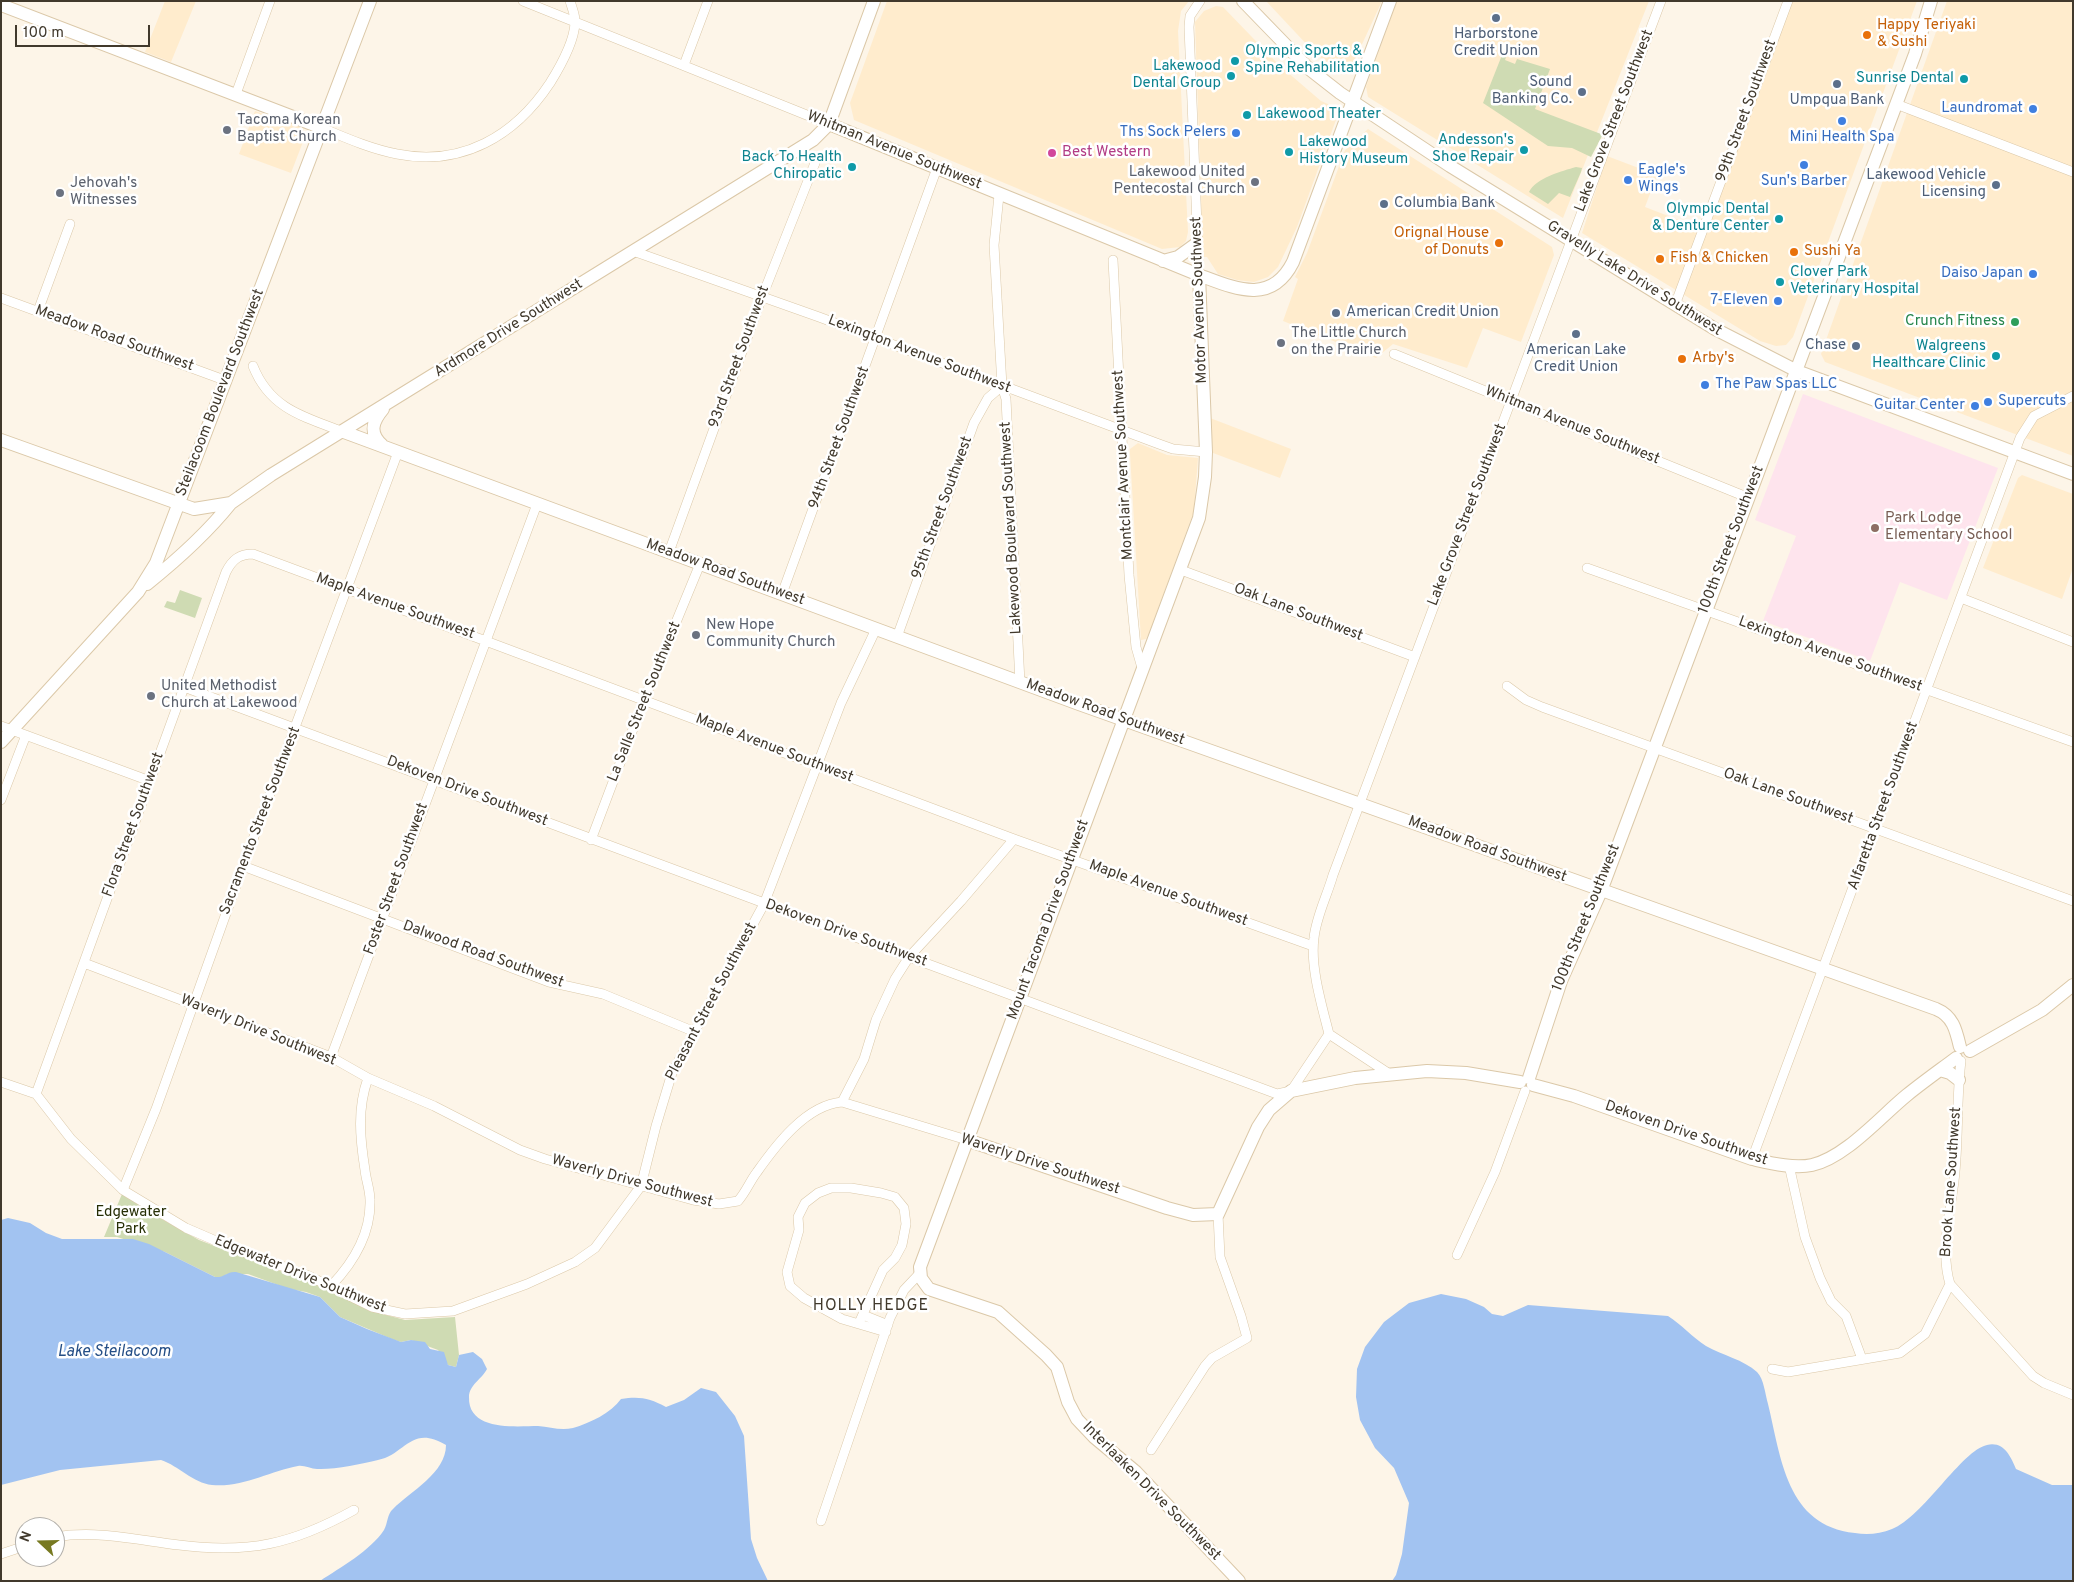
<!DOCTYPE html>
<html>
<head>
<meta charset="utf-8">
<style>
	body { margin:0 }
	#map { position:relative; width:2074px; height:1582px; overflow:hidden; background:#fdf5e8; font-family:Overpass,sans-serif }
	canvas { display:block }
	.frame { position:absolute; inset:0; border:2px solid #41392c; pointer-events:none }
	.north { position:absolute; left:15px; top:1517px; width:50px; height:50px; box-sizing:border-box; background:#fff; border:1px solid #b3b0ab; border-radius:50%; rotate:291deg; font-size:14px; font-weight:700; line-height:20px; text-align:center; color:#41392c }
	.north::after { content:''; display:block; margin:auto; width:18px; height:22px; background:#777921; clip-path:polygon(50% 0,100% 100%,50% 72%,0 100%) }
	.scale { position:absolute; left:15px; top:25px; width:135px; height:22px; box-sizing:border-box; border:2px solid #41392c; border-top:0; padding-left:6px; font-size:15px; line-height:18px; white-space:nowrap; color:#41392c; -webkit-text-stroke:4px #fff; paint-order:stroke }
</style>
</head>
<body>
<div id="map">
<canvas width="2074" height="1582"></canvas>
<div class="frame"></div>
<div class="north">N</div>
<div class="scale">100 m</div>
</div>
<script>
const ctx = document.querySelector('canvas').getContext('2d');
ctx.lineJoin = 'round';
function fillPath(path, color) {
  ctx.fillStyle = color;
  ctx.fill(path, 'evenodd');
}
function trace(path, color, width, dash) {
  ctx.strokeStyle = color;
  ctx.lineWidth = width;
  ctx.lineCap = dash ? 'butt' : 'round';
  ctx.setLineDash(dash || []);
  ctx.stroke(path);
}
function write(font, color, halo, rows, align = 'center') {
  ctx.font = font + ' Overpass,sans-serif';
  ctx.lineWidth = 5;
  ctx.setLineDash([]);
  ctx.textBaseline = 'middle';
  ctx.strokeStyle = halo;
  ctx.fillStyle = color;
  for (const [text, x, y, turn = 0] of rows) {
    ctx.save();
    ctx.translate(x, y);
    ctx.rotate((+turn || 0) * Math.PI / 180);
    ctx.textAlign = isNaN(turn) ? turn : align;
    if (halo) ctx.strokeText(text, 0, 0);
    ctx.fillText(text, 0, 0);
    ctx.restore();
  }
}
fillPath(new Path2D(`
	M165,1h31l-25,61 -26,-10z
	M887,1h302l-8,10 -3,20 10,201 -2,9 -6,6 -18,2 -308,-129 -4,-17z
	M1266,1h116l-30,65 -13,7 -28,-24z
	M1397,1h252l-86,217 -195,-121 -2,-10z
	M1792,1h125l-124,336 -7,8 -10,1 -16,-5 -178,-108 25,-77 50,19 -12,32 52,20h11z
	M1947,1h126v455l-248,-94 -4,-8z
	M1216,6l7,1 56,58 42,36 7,3 9,13 -40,110 -19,40 -10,10 -14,5 -17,-2 -19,-6 -11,-17h-4l-8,-235 9,-11z
	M255,111l48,17 3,6 -15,39 -52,-19z
	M1368,129l184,118 2,8 -33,87 -38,-14 -16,40 -74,-24 -17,14 -93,-37 15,-42 -3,-2 12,-24 38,-103z
	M1210,418l81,31 -11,29 -67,-25z
	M1138,443l29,12 31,3 -4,53 -45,122 -3,6 -5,1 -11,-186v-5z
	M2022,475l51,19v74l-11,31 -79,-31 35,-90z`), '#ffeccd');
fillPath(new Path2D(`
	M1803,394l195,74 -51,132 -47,-18 -30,79 -107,-40 33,-85 -41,-16z`), '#fee4ed');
fillPath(new Path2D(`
	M1504,50l4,2 -3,8 10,4 2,-5 33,10 -15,40 66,25 1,2 -11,21 -19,-9 -24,-2 -65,-43z
	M1576,167l6,1 -1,4 -11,25 -11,-4 -11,11 -19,-12c7,-14 33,-21 47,-25z
	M180,590l22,8 -7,20 -31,-11 3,-6 8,2z
	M122,1194l31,20 46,26 118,45 54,26 34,9 50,-3 4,38 -3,12 -8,-2 -10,-15 -27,-10 -10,2 -7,-2 -54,-23 -20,-20 -14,-5 -17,-3 -41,-15h-21l-6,4 -6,-1 -50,-25 -48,-15h-13z`), '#cfdbb3');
fillPath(new Path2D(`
	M8,1218l22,5 16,10 16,6h71l16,5 66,33c9,1 12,-6 21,-5l84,25 20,20 27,12 34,13 10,-2 14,2 5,7 14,3 4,13 8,2 3,-12 14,-3 9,7 5,10c-5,10 -18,16 -18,28 -1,35 48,29 69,29 12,1 23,5 35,2 17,-5 38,-15 48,-29 18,-3 29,-1 45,8l18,-7 17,-12 15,4 19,24 9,20 7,103 6,19 11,23h-448c21,-14 50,-30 64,-51 4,-7 3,-16 9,-21 18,-18 53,-36 53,-64 -35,-21 -41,10 -68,15 -17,4 -45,10 -61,9 -6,0 -13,-4 -19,-3 -28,5 -56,22 -86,19 -19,-2 -33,-19 -51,-25l-101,10 -59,15v-265z
	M1441,1294l25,5 18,8 8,7 11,2 25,-11 140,11c14,9 24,21 38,30 16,9 38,14 51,26 7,7 8,22 11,32 13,53 18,122 87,129 12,2 25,1 37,-4 31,-12 70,-79 95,-84 17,-4 24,12 29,24l36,16h21v96h-681l4,-6 6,-21 7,-51 -15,-35 -19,-20 -15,-28 -4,-23 1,-28 8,-22 19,-25 25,-19z`), '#a2c3f1');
const street = new Path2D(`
	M523,1l306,123
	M684,65l24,-64
	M236,94l34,-93
	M1896,104l177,68
	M322,128c24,10 49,21 75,26 65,13 118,-18 153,-71 10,-16 24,-40 25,-60 1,-6 -3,-15 -5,-22
	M999,195l-5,50 8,141 4,13 14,284
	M633,251l186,66 340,127 14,5 33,3
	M1113,260l16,315 7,72 6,21
	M1199,275l-10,-248 1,-11 10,-15
	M1,298l226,83
	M1675,305l113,-304
	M38,311l32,-87
	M1394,354l355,144
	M253,366c17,43 51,51 91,66
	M669,552l93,-255 53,-134
	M1587,568l486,174
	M1181,570l234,87
	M782,594l155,-426
	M1961,598l112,44
	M897,637l77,-214 14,-25 14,-12
	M1507,686l19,14 16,7 531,194
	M184,687l1093,407 14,-3 38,-57c-7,-28 -19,-67 -15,-96 2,-21 13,-42 19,-63l328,-874
	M1,726l149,55
	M1,800l25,-65
	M591,840l53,-140 56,-136
	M243,866l306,116 54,12 92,38
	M84,963l247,94 37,21 66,28 86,44 25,9 148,41 26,4 19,-3c8,-9 12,-20 19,-29 19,-27 49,-67 85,-70l125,38
	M1329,1034l59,39
	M331,1057l206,-553
	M1961,1061c-5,40 -2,80 -7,120 -4,33 -14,70 -4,103l83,92 11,7 29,12
	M1,1082l35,12 35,45 52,51 63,38 44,19 79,29 63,31 33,7 48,-3 74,-27 48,-22 20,-14 46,-62 15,-60 16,-53 92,-169 77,-201 35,-74
	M36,1094l190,-522c6,-12 13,-18 27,-18l94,35 667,250 299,107
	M842,1102l22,-43 12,-39 19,-41 14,-22 52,-56 53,-62
	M1752,1159l268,-721 14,-22 39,-20
	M1789,1165l16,72 15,41 11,23 15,15 16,43
	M123,1190l33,-81 87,-243 155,-414
	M1457,1255l38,-83 30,-81
	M331,1286c22,-23 40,-53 39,-86 0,-10 -4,-20 -5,-30 -5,-32 -8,-61 3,-92
	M863,1315l25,10
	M859,1323l24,-53 12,-12 7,-13 4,-21 -2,-16 -9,-11 -14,-4 -30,-5h-20l-13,5 -13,10 -7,14 1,13 -12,42 3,14 14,12 38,21 44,13
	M1772,1369l16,3 112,-19 25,-19 25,-50
	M1151,1450l54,-84 7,-8 35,-20 -6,-22 -21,-59 -2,-43
	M821,1521l69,-203 14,-28 17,-18
	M55,1537c42,-7 82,3 124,8 70,9 114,-1 175,-35
	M1,1554l24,-8`);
const secondary = new Path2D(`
	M1243,1l65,67 32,25 110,73 265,163 82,42 276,103
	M1,5l321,123
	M829,124l370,151c35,13 72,31 94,-13l97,-261
	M1163,261l15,-4 18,-13
	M1199,275l7,177 -1,25 -6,41 -279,749 1,11 8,11 69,23 48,43 11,12 11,35 9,17 17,18 42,35 103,109
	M344,432l735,272 857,305c17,7 20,21 24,38
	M1,440l193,69 37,-6 40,-28 542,-335 16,-16 45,-123
	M382,445c-13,-12 -10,-23 1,-36
	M147,584c30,-24 60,-51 84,-81
	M1,742l137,-150 18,-29 214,-562
	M1970,1051l72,-41 31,-25
	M1940,1070l10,3 9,7
	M1529,1078l32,-97 40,-90 314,-837 16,-53
	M1533,1085l41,11 178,63c18,4 42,10 60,6 34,-8 68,-48 95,-70 16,-13 33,-25 49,-37
	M967,1140l200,68 26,7 25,-1 40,-87 11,-17 22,-19 64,-13 72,-7 39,2 54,9`);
trace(street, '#dbc8a8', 10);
trace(secondary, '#dbc8a8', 14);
trace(street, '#fff', 9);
trace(secondary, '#fff', 12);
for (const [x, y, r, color] of [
	[1496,18,5,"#5c6f8a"],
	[1867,35,5,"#e8710a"],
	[1235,61,5,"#0f9aa8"],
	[1231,76,5,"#0f9aa8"],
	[1964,79,5,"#0f9aa8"],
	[1837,84,5,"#5c6f8a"],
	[1582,92,5,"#5c6f8a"],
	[2033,109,5,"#3f7fe0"],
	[1247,115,5,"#0f9aa8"],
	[1842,121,5,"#3f7fe0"],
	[227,130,5,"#6b7280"],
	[1236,133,5,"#3f7fe0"],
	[1524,150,5,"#0f9aa8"],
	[1289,152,5,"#0f9aa8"],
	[1052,153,5,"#d1479c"],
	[1804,165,5,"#3f7fe0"],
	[852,167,5,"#0f9aa8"],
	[1628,180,5,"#3f7fe0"],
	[1255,182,5,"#6b7280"],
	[1996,185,5,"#5c6f8a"],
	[60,193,5,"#6b7280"],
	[1384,204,5,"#5c6f8a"],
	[1779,219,5,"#0f9aa8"],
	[1499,243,5,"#e8710a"],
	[1794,252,5,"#e8710a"],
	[1660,259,5,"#e8710a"],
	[2033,274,5,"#3f7fe0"],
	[1780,282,5,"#0f9aa8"],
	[1778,301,5,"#3f7fe0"],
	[1336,313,5,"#5c6f8a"],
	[2015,322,5,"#2e9e5b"],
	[1576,334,5,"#5c6f8a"],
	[1281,343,5,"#6b7280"],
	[1856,346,5,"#5c6f8a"],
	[1996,356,5,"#0f9aa8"],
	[1682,359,5,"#e8710a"],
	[1705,385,5,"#3f7fe0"],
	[1988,402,5,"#3f7fe0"],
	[1975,406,5,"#3f7fe0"],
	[1875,528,5,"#8d6e63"],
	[696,635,5,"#6b7280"],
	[151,696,5,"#6b7280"]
]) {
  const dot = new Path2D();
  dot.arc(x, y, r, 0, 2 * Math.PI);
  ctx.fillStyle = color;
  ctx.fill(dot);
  trace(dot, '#fff', 2);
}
write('15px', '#c56008', '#fff', [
	["Happy Teriyaki",1877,26],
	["& Sushi",1877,43],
	["Orignal House",1489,234,"right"],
	["of Donuts",1489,251,"right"],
	["Sushi Ya",1804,252],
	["Fish & Chicken",1670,259],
	["Arby's",1692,359]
], 'left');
write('15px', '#4e5e75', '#fff', [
	["Harborstone",1496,35],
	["Credit Union",1496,52],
	["Sound",1572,83,"right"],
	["Banking Co.",1572,100,"right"],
	["Umpqua Bank",1837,101],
	["Lakewood Vehicle",1986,176,"right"],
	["Licensing",1986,193,"right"],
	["Columbia Bank",1394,204,"left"],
	["American Credit Union",1346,313,"left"],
	["Chase",1846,346,"right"],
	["American Lake",1576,351],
	["Credit Union",1576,368]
]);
write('15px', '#0d838f', '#fff', [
	["Olympic Sports &",1245,52,"left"],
	["Spine Rehabilitation",1245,69,"left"],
	["Lakewood",1221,67],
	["Dental Group",1221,84],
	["Sunrise Dental",1954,79],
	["Lakewood Theater",1257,115,"left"],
	["Andesson's",1514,141],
	["Shoe Repair",1514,158],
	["Lakewood",1299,143,"left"],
	["History Museum",1299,160,"left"],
	["Back To Health",842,158],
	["Chiropatic",842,175],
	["Olympic Dental",1769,210],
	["& Denture Center",1769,227],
	["Clover Park",1790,273,"left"],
	["Veterinary Hospital",1790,290,"left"],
	["Walgreens",1986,347],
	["Healthcare Clinic",1986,364]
], 'right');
write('15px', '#366cbe', '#fff', [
	["Laundromat",2023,109],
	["Ths Sock Pelers",1226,133],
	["Mini Health Spa",1842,138,"center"],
	["Eagle's",1638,171,"left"],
	["Wings",1638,188,"left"],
	["Sun's Barber",1804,182,"center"],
	["Daiso Japan",2023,274],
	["7-Eleven",1768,301],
	["The Paw Spas LLC",1715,385,"left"],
	["Supercuts",1998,402,"left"],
	["Guitar Center",1965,406]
], 'right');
write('15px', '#41392c', '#fff', [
	["99th Street Southwest",1747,111,-70],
	["Lake Grove Street Southwest",1615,121,-69],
	["Whitman Avenue Southwest",894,151,22],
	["Gravelly Lake Drive Southwest",1634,279,32],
	["Motor Avenue Southwest",1200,300,-92],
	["Ardmore Drive Southwest",509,329,-32],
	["Meadow Road Southwest",114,339,20],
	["Lexington Avenue Southwest",919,355,21],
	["93rd Street Southwest",740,357,-70],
	["Steilacoom Boulevard Southwest",221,393,-69],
	["Whitman Avenue Southwest",1572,426,22],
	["94th Street Southwest",840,438,-70],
	["Montclair Avenue Southwest",1124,465,-93],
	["95th Street Southwest",943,508,-70],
	["Lake Grove Street Southwest",1468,515,-69],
	["Lakewood Boulevard Southwest",1012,528,-93],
	["100th Street Southwest",1732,540,-69],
	["Meadow Road Southwest",725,573,20],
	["Maple Avenue Southwest",395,607,20],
	["Oak Lane Southwest",1298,613,21],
	["Lexington Avenue Southwest",1830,655,20],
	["La Salle Street Southwest",645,702,-68],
	["Meadow Road Southwest",1105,713,20],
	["Maple Avenue Southwest",774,749,21],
	["Dekoven Drive Southwest",467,792,21],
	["Oak Lane Southwest",1788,797,20],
	["Alfaretta Street Southwest",1884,806,-70],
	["Sacramento Street Southwest",261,821,-69],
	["Flora Street Southwest",134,825,-70],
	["Meadow Road Southwest",1487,850,20],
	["Foster Street Southwest",397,879,-70],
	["Maple Avenue Southwest",1168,894,20],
	["100th Street Southwest",1587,918,-68],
	["Mount Tacoma Drive Southwest",1049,920,-70],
	["Dekoven Drive Southwest",846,934,20],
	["Dalwood Road Southwest",483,955,20],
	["Pleasant Street Southwest",712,1002,-62],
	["Waverly Drive Southwest",258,1031,22],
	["Dekoven Drive Southwest",1686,1134,19],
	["Waverly Drive Southwest",1040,1165,18],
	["Waverly Drive Southwest",632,1182,15],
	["Brook Lane Southwest",1952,1182,-86],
	["Edgewater Drive Southwest",300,1275,22],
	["Interlaaken Drive Southwest",1151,1492,45]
]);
write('15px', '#5b616d', '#fff', [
	["Tacoma Korean",237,121],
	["Baptist Church",237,138],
	["Lakewood United",1245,173,"right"],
	["Pentecostal Church",1245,190,"right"],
	["Jehovah's",70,184],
	["Witnesses",70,201],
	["The Little Church",1291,334],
	["on the Prairie",1291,351],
	["New Hope",706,626],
	["Community Church",706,643],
	["United Methodist",161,687],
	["Church at Lakewood",161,704]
], 'left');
write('15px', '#b23c85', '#fff', [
	["Best Western",1062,153]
], 'left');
write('15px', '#27864d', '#fff', [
	["Crunch Fitness",2005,322]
], 'right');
write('15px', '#785e54', '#fff', [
	["Park Lodge",1885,519],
	["Elementary School",1885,536]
], 'left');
write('15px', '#272f06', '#fff', [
	["Edgewater",131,1213],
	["Park",131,1230]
]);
ctx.letterSpacing = '1px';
write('16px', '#41392c', '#fff', [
	["HOLLY HEDGE",871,1307]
]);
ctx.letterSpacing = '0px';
write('italic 16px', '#244e86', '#fff', [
	["Lake Steilacoom",114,1353]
]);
</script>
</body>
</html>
